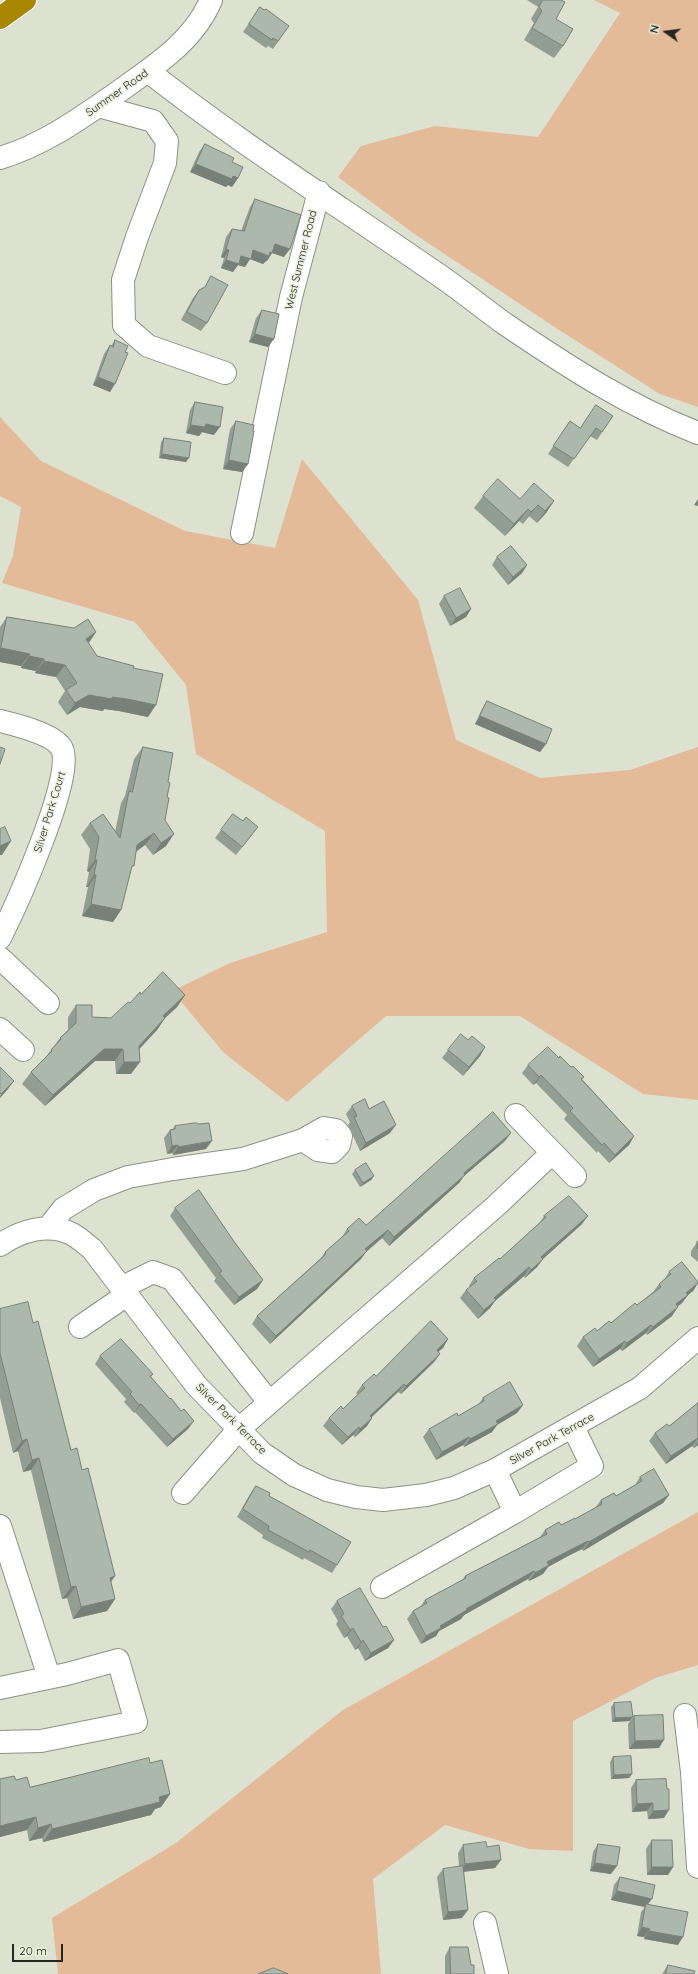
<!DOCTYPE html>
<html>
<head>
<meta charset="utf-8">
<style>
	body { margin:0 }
	#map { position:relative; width:698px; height:1974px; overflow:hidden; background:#dde1d0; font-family:Quicksand,sans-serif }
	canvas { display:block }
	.north { position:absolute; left:646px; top:12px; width:40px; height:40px; -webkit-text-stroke:3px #eaeedd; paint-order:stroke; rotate:284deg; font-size:11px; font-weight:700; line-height:16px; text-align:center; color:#24261f }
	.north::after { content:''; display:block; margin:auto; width:14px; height:18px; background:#24261f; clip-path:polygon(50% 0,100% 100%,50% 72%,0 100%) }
	.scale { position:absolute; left:12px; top:1944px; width:51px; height:18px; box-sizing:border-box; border:2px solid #24261f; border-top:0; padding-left:5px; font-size:12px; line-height:14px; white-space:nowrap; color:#24261f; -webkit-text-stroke:3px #eaeedd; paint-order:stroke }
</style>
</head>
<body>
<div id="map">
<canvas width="698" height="1974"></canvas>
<div class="north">N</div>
<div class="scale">20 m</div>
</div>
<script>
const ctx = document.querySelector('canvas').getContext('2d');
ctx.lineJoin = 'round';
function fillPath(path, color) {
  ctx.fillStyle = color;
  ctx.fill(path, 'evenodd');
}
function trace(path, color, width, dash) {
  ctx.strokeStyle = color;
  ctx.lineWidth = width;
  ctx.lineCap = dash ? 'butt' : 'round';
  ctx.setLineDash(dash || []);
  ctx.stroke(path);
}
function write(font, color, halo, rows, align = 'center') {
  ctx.font = font + ' Quicksand,sans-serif';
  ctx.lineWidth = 3;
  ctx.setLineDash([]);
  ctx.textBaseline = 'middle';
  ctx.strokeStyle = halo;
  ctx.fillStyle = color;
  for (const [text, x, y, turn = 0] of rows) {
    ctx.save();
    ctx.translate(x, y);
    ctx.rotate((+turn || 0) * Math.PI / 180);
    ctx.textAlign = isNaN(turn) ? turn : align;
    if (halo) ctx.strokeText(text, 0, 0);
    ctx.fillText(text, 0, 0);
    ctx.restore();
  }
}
fillPath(new Path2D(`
	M594,0h104v407l-38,-13 -104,-66 -143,-95 -75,-56 23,-31 74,-20 103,11 82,-124z
	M0,417l41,44 144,70 90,17 27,-89 116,141 38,140 84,38 90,-8 68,-23v353l-55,-6 -123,-78h-134l-99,86 -63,-49 -52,-62 58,-28 97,-31 -2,-101 -129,-77 -10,-69 -51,-63 -133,-39 11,-27 8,-49 -21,-11z
	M698,1512v153l-43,13 -82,43v130l-44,-2 -84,-24 -72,54 8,95h-323l-6,-56 124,-75 167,-133z`), '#e3bb98');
const minor = new Path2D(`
	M148,71c90,71 188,133 282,198 26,17 50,37 75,55 62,42 123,82 193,109
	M98,106l55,15 14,20 -2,22 -28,74 -14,43 1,45 24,21 77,27
	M0,158c43,-13 78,-38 114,-63 37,-27 79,-52 97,-95
	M242,533l49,-236 28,-105
	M0,721c16,4 51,12 61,26 17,24 -47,163 -61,191
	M0,958l48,45
	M0,1029l23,21
	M516,1115l59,61
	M48,1228l15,-19 31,-19 34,-13 45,-8 70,-10 60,-19 21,-12 12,2 5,6 -2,9 -7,7 -14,-2 -15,-10
	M0,1245c20,-14 48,-23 72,-11 7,4 14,10 20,15l104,136 66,68 32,22 33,15 29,7 27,3 43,-5 28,-7 41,-18 145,-82 58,-50
	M123,1287l30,-15 19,7 97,123
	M80,1327l48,-33
	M183,1493l56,-64 258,-224 55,-52
	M515,1512l77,-46 -19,-39
	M0,1526l49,151
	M382,1587l133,-75 -20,-42
	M0,1688l67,-14 51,-14 18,62 -95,19 -41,1
	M685,1715l7,57 6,95
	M485,1923l12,51`);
const highway = new Path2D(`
	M0,18l25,-18`);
trace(minor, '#8e9282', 24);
trace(highway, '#fff', 24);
trace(minor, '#fff', 22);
trace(highway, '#a98603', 22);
fillPath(new Path2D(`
	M527,0h34l-5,19 7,27 -9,12 -30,-18 10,-17 -3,-4 7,-12z
	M260,7l29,19 -16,23 -5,-3 -2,2 -23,-16z
	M205,144l27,18 6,16 -6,9 -4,-2 -2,2 -36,-15 9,-20z
	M255,199l29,58 -12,-4 -5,8h-1l-3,3 -13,-5 -5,8 -7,-2 -5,7 -12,-4 3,-10 -3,-1 5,-20 6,-8 9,2 9,-24z
	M211,276l-4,47 -6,8 -20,-11 12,-22 6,-8 5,-2z
	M262,310l6,37 -19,-5 7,-24z
	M115,340l10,12 -15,40 -17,-7 11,-31 6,-9 1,1z
	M195,402l19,33 -12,-3 -3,4 -13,-3 4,-23z
	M613,416l-16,24 -7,-4 -22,31 -20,-13 22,-33 10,7z
	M236,421l12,43 -6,8 -19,-3 7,-40z
	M164,438l22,24 -27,-4 2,-16z
	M483,496l37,3 34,2 -8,12 -9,10 -8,-7 -6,8 -4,-3 -14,15 -31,-28z
	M497,557l30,8 -5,8 -14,12 -16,-20z
	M444,596l27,13 -5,8 -16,9 -11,-22z
	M7,617l89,15 -8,12 9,12 36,12 15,49 -29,-6 -15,-2 -1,2 -23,-4 -13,8 -9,-13 7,-11 -9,-14 -21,-4 1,-2 -15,-3v-2l-21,-4v-35z
	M487,701l59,43 -6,8 -65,-28 7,-15z
	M143,747l25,35 -1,15 -2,23 1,26 -13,9 -8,-10 -9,6 -5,19 -10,40 -8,12 -31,-6 6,-29h-2l3,-15 -2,-1 3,-22 -9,-14 9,-12 25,9 6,-29 4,-7 9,-37z
	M221,830l31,5 -16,20 -21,-17z
	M141,994l44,1 -8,12 -12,11 -8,12 -18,19 -8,25h-15l-1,-13h-20l-50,45 -23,-22 9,-12 14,-14 15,-20 8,-8v-13l8,-12 16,12 19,1z
	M468,1040l17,7 -5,9 -17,20 -21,-18 6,-8z
	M559,1058l25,19 -2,2 52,57 -5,9 -20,18 -11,-12 -1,2 -33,-34 3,-4 -31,-32 -3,2 -11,-12 6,-8z
	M352,1106l17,3 21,24 -30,18 -12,-26 2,-3 -4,-8z
	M175,1126l31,23 -33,6 -1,-2 -5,1 -3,-16 6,-8h2z
	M505,1141l-41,35 -5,7 -70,63 -7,-8 -16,14 -5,7 -91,85 -18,-20 5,-8 64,-58 4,-6 17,-15 5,-8 19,-4z
	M355,1170l19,6 -3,4 -11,7 -8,-13z
	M175,1208l60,35 28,37 -6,9 -23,16 -20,-24 2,-3 -46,-62z
	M544,1216l38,8 -39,35 -6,8 -12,11 -1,-2 -29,25 -5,7 -12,11 -18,-21 6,-8 4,-3 -1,-1 5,-8 26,-19 39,-35z
	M698,1241v21l-7,-6v-5z
	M669,1272l29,11 -5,8 -5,4 -6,8 -5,4 -5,9 -25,19 -1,-2 -24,18 -2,-2 -27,18 -16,-21 6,-9 14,-6 14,-8 26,-18 16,-13 6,-8 5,-4z
	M0,1309l33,14 38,127 11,20 33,106 -4,6 4,17 -8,12 -34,8 -6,-21 -5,1 -31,-129 -8,2 -5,-21 -5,2 -13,-55z
	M448,1339l-5,9 -5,4 2,2 -6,8 -33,32 -3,-2 -26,25v1l-5,8 -12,11 -2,-2 -11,10 -19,-19 6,-8 14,-9 15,-14 -2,-2 6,-8 14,-9z
	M100,1356l53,18 -2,3 19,22 11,12 7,18 -21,18 -32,-35 -1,1 -10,-11 2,-3 -31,-35z
	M483,1398l40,7 -6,8 -20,12 -5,7 -28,15 -1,-2 -27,15 -13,-23 6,-8 29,-13 20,-11z
	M698,1403v42l-4,3 -2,-2 -26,18 -17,-23 6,-8 14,-7z
	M640,1477l29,18 -6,8 -80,48 -1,-2 -14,7 -20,11 -5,7 -14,7 -1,-2 -64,36 -3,4 -22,12 -3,5 -15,8 -14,-25 6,-8 8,-5 4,-6 37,-19 3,-5 75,-39 5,-7 16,-5 14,-6 20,-11 6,-8 15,-4 19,-11z
	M256,1486l13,10 68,69 -5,8 -28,-15 -1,2 -41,-22 1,-3 -26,-18 13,-23z
	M337,1601l46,26 11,13 -6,8 -23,13 -7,-13 -3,2 -8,-14 -3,2 -8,-14 2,-3 -7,-12z
	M614,1703l16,18 -18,1 -1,-15z
	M634,1716l25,32 -30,1 -1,-25z
	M613,1757l19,17 -3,4 -18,1 -1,-17z
	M150,1763l20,31 -9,13 -6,2 -4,6 -108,27 -1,-4 -13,3 -2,-11 -27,7v-58l16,1 14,7z
	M636,1780l28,38 -16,1 -1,-8 -15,1 -1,-24z
	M652,1840l21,27 -5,8h-21l-1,-26z
	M598,1844l13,30 -21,-3 3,-19z
	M463,1845l24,2 14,13 -6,8 -31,4 -2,46 -19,2 -6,-43 6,-8 16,-2 -1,-14z
	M620,1877l28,28 30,40 -34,-6v-2l-7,-1 4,-24 4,-5 -34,-7 3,-15z
	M450,1947l21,18 3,9h-29v-18z
	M668,1965l26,9h-33h1z`), '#939e93');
fillPath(new Path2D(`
	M196,164l37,12 5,2 -6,9 -4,-2 -2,2 -36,-15z
	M275,244l15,5 -6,8 -12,-4 -5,8h-1l-3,3 -13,-5 -5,8 -7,-2 -5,7 -12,-4 5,-8 15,-4 12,-6z
	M226,249l3,1 -5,8 -3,-1z
	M255,334l19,5 -6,8 -19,-5z
	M98,377l17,7 -5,8 -17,-7z
	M206,424l14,3 -6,8 -12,-3 -3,4 -13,-3 5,-8z
	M162,454l27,4 -3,4 -27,-4z
	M229,460l19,4 -6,8 -19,-3z
	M698,499v7l-4,-1z
	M554,501l-8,12 -9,10 8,-12z
	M538,505l-9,11 -6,8 8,-12z
	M528,509l-9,12 -14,15 9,-12z
	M527,565l-5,8 -14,12 5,-8z
	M471,609l-5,8 -16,9 6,-8z
	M96,632l-8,12 -2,-5z
	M1,648l29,6 -9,12 -21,-4v-13z
	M29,656l15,3 -8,12 -15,-3z
	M44,661l21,4 -9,12 -21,-4z
	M89,695l38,4 29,6 -8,12 -29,-6 -15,-2 -1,2 -23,-4 -13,8 8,-12z
	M480,716l66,28 -6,8 -65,-28z
	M154,833l-9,12 -16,12 8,-12z
	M174,834l-8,12 -13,9 8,-12z
	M11,841l-9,14h-2v-9z
	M95,860h2l-8,12 -2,-1z
	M94,875h2l-8,12h-2z
	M91,904l30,6 -8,12 -31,-6z
	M185,995l-8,12 -12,11 -8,12 -26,28 8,-12 24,-30z
	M485,1047l-5,9 -17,20 6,-9z
	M104,1049h19l-8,12h-20l-50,45 8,-11z
	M124,1062h16l-9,12h-15z
	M541,1075l-5,8 -3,2 6,-8z
	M14,1081l-6,8 -8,9v-2l1,-2z
	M396,1125l-6,8 -30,18 6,-8z
	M511,1133l-6,8 -41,35 -5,7 -70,63 5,-9 70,-64z
	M634,1136l-5,9 -20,18 6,-8z
	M212,1141l-6,8 -33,6 5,-8z
	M178,1145l-6,8 -5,1 5,-8z
	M374,1176l-3,4 -11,7 3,-4z
	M588,1216l-6,8 -47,42 6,-9z
	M388,1230l-6,8 -16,14 -5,7 -91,85 6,-8 89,-87z
	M543,1259l-6,8 -12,11 6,-8z
	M529,1267l-5,9 -29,25 -5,7 -12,11 6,-9 10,-12z
	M263,1280l-6,9 -23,16 5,-8z
	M698,1283l-5,8 -5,4 -6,8 -12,9 6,-8 10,-11z
	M678,1307l-6,9 -25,19 6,-8z
	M651,1325l-5,8 -24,18 5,-8z
	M448,1339l-5,9 -12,10 6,-8z
	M625,1341l-5,8 -27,18 6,-8z
	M440,1354l-6,8 -33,32 5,-8z
	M404,1384l-6,8 -34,32 6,-8z
	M141,1404l-6,8 -1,1 5,-8z
	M523,1405l-6,8 -20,12 -5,7 -28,15 6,-8 26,-18z
	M372,1418l-5,8 -12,11 5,-8z
	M194,1421l-6,8 -21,18 6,-8z
	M359,1427l-6,8 -11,10 6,-8z
	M469,1437l-6,8 -27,15 6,-8z
	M698,1438l-6,8 -26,18 5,-8z
	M27,1439l-9,12 -5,2 9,-12z
	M698,1442v3l-4,3z
	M39,1458l-8,12 -8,2 9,-12z
	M669,1495l-6,8 -80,48 6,-9z
	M588,1541l-6,8 -14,7 -20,11 -5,7 -14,7 6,-8 12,-11 27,-14z
	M534,1571l-6,8 -64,36 -3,4 -22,12 -3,5 -15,8 5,-8 14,-10 26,-17z
	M115,1576l-9,12 4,-10z
	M76,1586l-9,12 -5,1 9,-12z
	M115,1599l-8,12 -34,8 8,-12z
	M353,1628l-6,8 -3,2 6,-8z
	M363,1640l-5,8 -3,2 6,-8z
	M394,1640l-6,8 -23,13 6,-8z
	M633,1717l-3,4 -18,1 3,-4z
	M664,1740l-5,8 -30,1 6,-8z
	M632,1774l-3,4 -18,1 3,-4z
	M170,1794l-9,13 -6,2 -4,6 -108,27 9,-13z
	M653,1803l-6,8 -15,1 5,-8z
	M669,1810l-5,8 -16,1 5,-8z
	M36,1817l-9,13 -27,7v-11z
	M51,1824l-9,14 -13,3 9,-13z
	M501,1860l-6,8 -35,4 5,-8z
	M595,1863l22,3 -6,8 -21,-3z
	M652,1867h21l-5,8h-21z
	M617,1891l35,8 -6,8v-3l-1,3 -34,-7z
	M468,1910l-6,8 -19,2 5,-8z
	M642,1927l8,2 -6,8 -7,-1z
	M649,1931l34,6 -5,8 -34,-6z`), '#788178');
const building = new Path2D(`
	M543,0h18l4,2 -9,17 17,10 -10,17 -31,-18 10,-17 -3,-4z
	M260,7l4,3 2,-1 23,17 -11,15 -5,-3 -1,2 -23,-16z
	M205,144l29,14 -2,4 11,5 -5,11 -5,-2 -1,3 -36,-15z
	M255,199l46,16 -11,34 -15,-5 -3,9 -2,-1 -1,4 -16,-6 -2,9 -10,-3 -2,8 -13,-4 3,-10 -3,-1 6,-20 12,2z
	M211,276l17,9 -21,38 -20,-11 12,-22 6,-3z
	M262,310l17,4 -5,25 -19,-5z
	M115,340l13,6 -3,6 3,1 -13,31 -17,-7 12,-32 3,2z
	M195,402l28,5 -3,20 -14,-3 -1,3 -14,-2z
	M596,405l17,11 -11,16 -6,-4 -22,31 -21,-13 17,-25 10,7z
	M236,421l18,4 -1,6h1l-6,33 -19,-4z
	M164,438l27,4 -2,16 -27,-4z
	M498,479l22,20 14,-16 20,18 -9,10 -7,-6 -7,7 -3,-3 -14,15 -31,-28z
	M511,546l16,19 -14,12 -16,-20z
	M460,588l11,21 -15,9 -12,-22z
	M7,617l67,11 14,-9 8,13 -10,7 11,17 37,10 -1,2 30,6 -7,31 -29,-6 -15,-2v2l-23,-4 -14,8 -9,-13 11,-7 -12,-18 -21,-4v-2l-15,-3 1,-2 -29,-6z
	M487,701l65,28 -6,15 -66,-28z
	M0,747l5,2 -5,15z
	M143,747l30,6 -5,29 2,1 -3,14 2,1 -4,22 9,14 -13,9 -7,-10 -17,12 -3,21h-2l-11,44 -30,-6 5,-29h-2l3,-15h-2l4,-23 -9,-14 13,-9 17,24 9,-47 3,1z
	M233,814l10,7 3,-4 12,10 -16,20 -21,-17z
	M5,827l6,14 -11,5v-17z
	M163,972l22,23 -22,21 2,2 -26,28 1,16h-16l-1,-13h-19l-51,46 -22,-23 21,-21 -1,-1 10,-11 -1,-1 16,-15v-18h16v12l19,1 17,-16 2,1 10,-11 1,2z
	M461,1034l7,6 4,-4 13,11 -16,20 -21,-17z
	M548,1047l11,11 1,-2 11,11 2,-1 11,11 -3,2 53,57 -19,19 -11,-12 -2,2 -32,-34 3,-3 -32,-33 -2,2 -11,-12z
	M0,1067l14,14 -13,13 -1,-1z
	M365,1099l4,10 15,-8 12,24 -30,18 -12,-26 3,-1 -5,-10z
	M493,1112l18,21 -47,40 1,2 -71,62 -6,-7 -23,19 2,2 -91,85 -19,-20 67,-60 2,-3 -1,-1 24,-21 -2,-2 12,-11 7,7z
	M197,1123l1,1 11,-1 3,18 -34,6v-2l-6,1 -2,-16 5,-1v-3z
	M366,1163l8,13 -11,7 -8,-13z
	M199,1190l36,53 28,37 -24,17 -20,-24 3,-2 -47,-63z
	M569,1196l19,20 -47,41 2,2 -12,11 -2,-3 -35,31 2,2 -12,10 -18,-20 11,-9 -3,-3 25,-20 1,1 46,-42 -2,-1z
	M698,1241v8l-1,-1v-6z
	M682,1262l16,20v1l-12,10 2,2 -12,9 2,3 -25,20 -2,-2 -24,18 -2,-2 -26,18 -16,-22 12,-9 2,3 12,-10 2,2 24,-20 2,2 24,-18 -2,-3 12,-10 -2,-2z
	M28,1302l5,21 5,-2 33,129 6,-2 5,22 6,-2 27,108 -5,2 5,21 -34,8 -5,-21 -5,1 -32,-129 -7,2 -5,-21 -5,2 -22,-88v-44z
	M431,1321l17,18 -11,11 3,4 -34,32 -2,-2 -34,32 2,2 -12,11 -1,-2 -11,10 -19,-19 12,-12 2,3 10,-10 12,-11 -3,-3 12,-11 2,2z
	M121,1339l32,35 -3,2 20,23 1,-1 10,13 3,-2 10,12 -21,18 -32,-35 -2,1 -9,-11 2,-2 -32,-36z
	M510,1382l13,23 -27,16 2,3 -28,15 -1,-2 -27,15 -13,-23 28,-16 1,3 26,-15 -1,-3z
	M698,1403v35l-27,18 -16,-23 12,-9 2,2z
	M654,1469l15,26 -80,47 -1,-1 -14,7 -27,14 2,3 -14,8 -1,-2 -68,38 1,1 -27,16 1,2 -15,8 -13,-25 14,-8 -2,-3 41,-22 -1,-2 82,-42 -2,-4 14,-8 2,3 14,-7v1l27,-15 -1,-4 13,-7 2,3 26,-15 -2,-4z
	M256,1486l14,7 -1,3 13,7 69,39 -14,23 -27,-15 -1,2 -41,-22 1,-4 -26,-17z
	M360,1588l23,39 3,-1 8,14 -23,13 -8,-13 -2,2 -8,-14 -3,2 -9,-14 3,-2 -7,-13z
	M631,1702l2,15 -18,1 -1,-15z
	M663,1715l1,25 -29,1 -1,-25z
	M631,1756l1,18 -18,1 -1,-18z
	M149,1758l1,5 12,-3 8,34 -11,3 1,5 -108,27 -1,-5 -13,4 -2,-11 -36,9v-47l14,-3 2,4 11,-3 3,10z
	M666,1779l1,10h2v21l-16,1v-8l-16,1 -1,-24z
	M652,1840h20l1,27h-21z
	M486,1842l1,5 12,-2 2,15 -36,4 -2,-19z
	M598,1844l22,3 -3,19 -22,-3z
	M463,1866l5,44 -20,2 -5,-43z
	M620,1877l35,8 -3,14 -35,-8z
	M646,1904l42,8 -5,25 -34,-6 1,-2 -8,-2z
	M450,1947h18l3,18h3v9h-23z
	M668,1965l27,6 -1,3h-28z
	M274,1968l14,6h-30z`);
fillPath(building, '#abb8ab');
trace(building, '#788178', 1);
write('11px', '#24261f', '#eaeedd', [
	["Summer Road",117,93,-35],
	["West Summer Road",301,260,-76],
	["Silver Park Court",50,812,-73],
	["Silver Park Terrace",231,1419,45],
	["Silver Park Terrace",552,1439,-29]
]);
</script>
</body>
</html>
